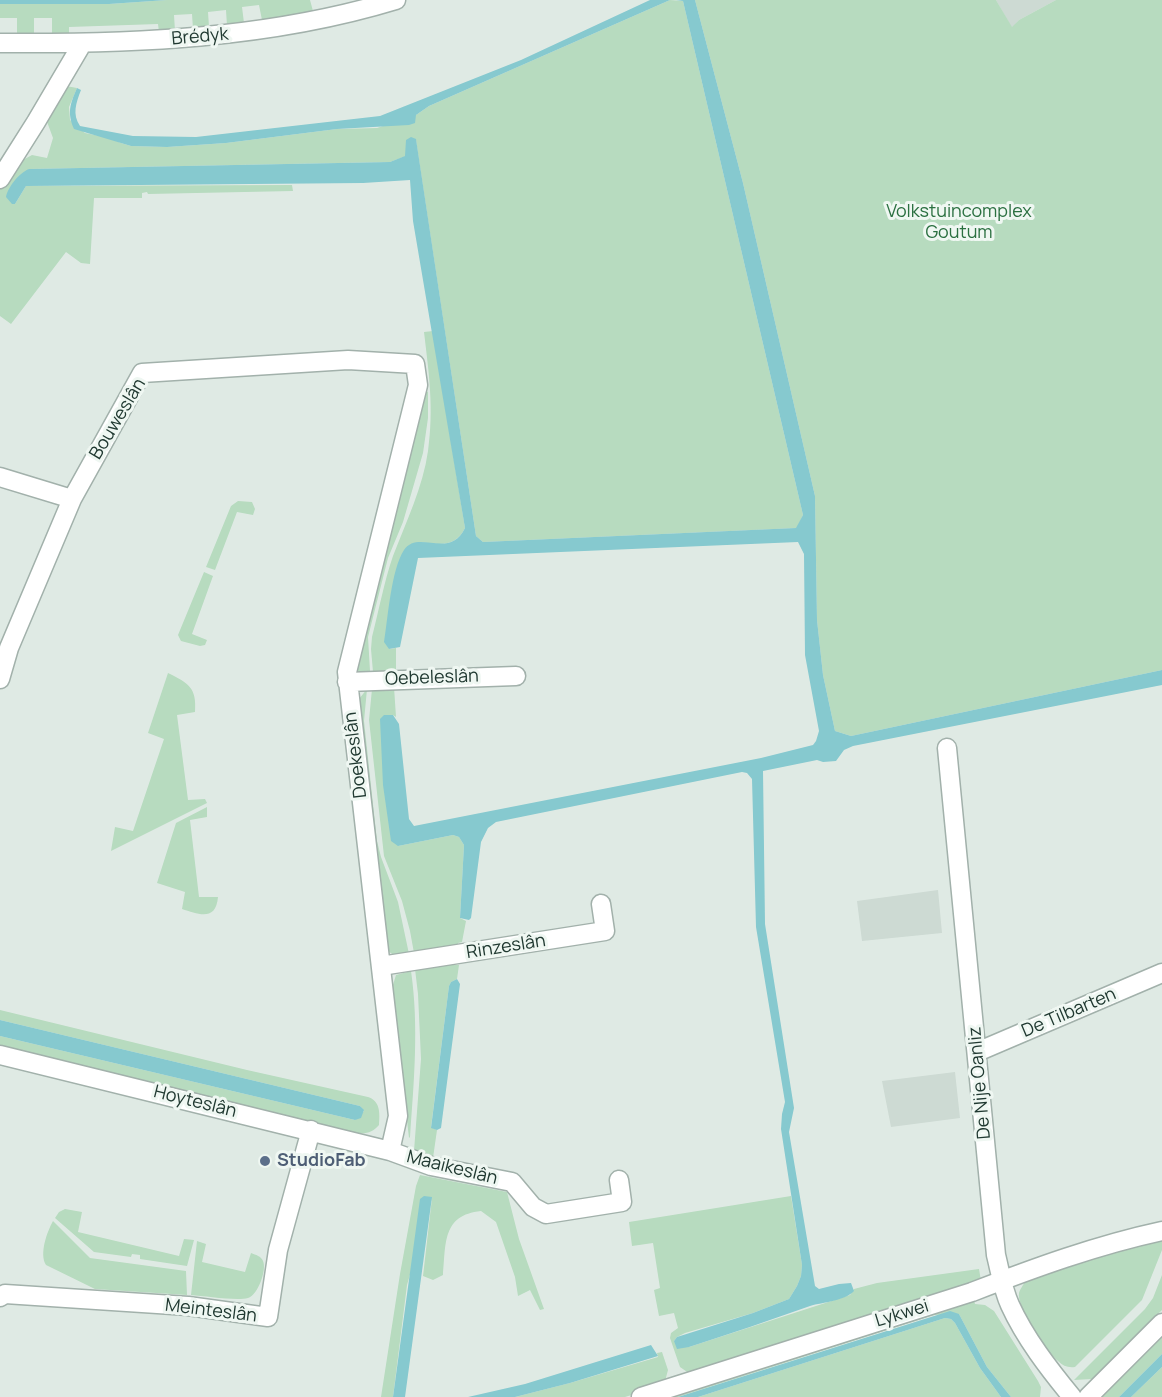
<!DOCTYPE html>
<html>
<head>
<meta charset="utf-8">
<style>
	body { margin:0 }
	canvas { display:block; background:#dfeae4 }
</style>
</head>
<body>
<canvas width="1162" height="1397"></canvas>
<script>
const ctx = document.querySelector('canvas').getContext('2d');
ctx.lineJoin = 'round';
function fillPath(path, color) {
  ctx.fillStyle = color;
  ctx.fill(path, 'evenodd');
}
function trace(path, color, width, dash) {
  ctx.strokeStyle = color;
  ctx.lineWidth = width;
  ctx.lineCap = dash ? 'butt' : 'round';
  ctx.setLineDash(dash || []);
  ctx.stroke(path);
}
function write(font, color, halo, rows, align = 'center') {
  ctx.font = font + ' Manrope,sans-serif';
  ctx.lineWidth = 6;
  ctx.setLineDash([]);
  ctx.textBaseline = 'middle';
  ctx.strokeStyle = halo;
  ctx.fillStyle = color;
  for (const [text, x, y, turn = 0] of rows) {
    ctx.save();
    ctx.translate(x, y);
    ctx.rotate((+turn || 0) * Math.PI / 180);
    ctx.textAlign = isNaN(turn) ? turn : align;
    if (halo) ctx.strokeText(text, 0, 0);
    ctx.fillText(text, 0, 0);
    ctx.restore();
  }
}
fillPath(new Path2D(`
	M996,0h60l-37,20 -7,8z
	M938,890l4,43 -80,8 -5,-40z
	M955,1072l5,46 -69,9 -9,-46z`), '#cddad3');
fillPath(new Path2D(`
	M167,0h143l3,11 -51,9 -3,-15 -17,2 2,16 -17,3 -1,-16 -18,2 1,15 -16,2 -1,-15 -18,1 1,16 -16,1 -1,-8 -89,3v6h-17v-15h-18v15h-17v-15h-17v-14h109z
	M670,0l13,1 120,514 -6,13 -314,14 -7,-6 -60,-396h-10v16l-16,6 -361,7 -17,35h3l11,-18 266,-1 1,6 -145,3 -1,-2 -5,1v5h-48l-4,66 -9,-1 -15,-11 -55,72 -11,-8v-127l21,-28 11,-6 15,3 6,-20 -7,-19 20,-33 11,2 -8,19 1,13 15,13 25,5 11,5 10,3 36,1 59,-4 111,-14 40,-1 39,-13 13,-9z
	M695,0h301l16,27 7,-7 37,-20h106v670l-311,66 -16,-5 -12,-56 -6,-55 -2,-124 -72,-313z
	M433,331l32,197c-9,19 -26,17 -44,14l-32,107 7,-1v24h-23l-2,-23 1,-12c7,-27 12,-55 21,-81 13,-34 30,-69 35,-105 6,-43 1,-77 -4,-119z
	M426,391l2,1v26l-5,35 -20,69 -15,36 -20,79 2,34h-13l8,-42z
	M238,501l14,1 3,7 -2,6 -16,-3 -22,58 -9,-3 25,-61z
	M204,572l9,4 -21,58 15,6 -2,5 -5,1 -19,-5 -3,-6z
	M168,673c20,10 29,14 27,39l-18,3 11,85 17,-1 2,4 -96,48 4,-24 18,4 31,-92 -16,-6z
	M394,687l2,30 -3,-2 5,131 55,-11 6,2 5,8 -4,73 6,3 -4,21 -4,1v3l-44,7 -4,-22 -8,-30 -18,-45 -15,-136 3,-31z
	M367,689l-3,32 13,120 4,16 17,45 11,52 -14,2 -7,-5 -2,-12 -27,-240z
	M207,807v10l-17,3 9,77h19c-2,25 -20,17 -36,12l3,-17 -28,-9 19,-60z
	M454,963l1,2h4l-2,14 -6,3 -2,4 -18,141 6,3 -4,28 -19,-7 7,-92 -3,-65 -3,-25z
	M411,971c8,55 3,110 -1,166l-1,1 -17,-150 4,-13z
	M0,1010l247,60 121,27c12,4 12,15 11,28 -6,7 -12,9 -21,8l-358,-88v-9l355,84 9,-9 -4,-5 -360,-86z
	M420,1175l87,17 12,47 25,70 -4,1 -10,-20 -12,6 -3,-19 -19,-55 -15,-11c-39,4 -35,33 -38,64l-10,5 -10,-4 9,-78 -25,87 -14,112h-12l19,-123 16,-88z
	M791,1196l11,69 -1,11 -4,10 -8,13 -36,14 -68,20 -8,4 -3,4 15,6 161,-52 4,-6 23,-6 102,-14 2,12 -288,95 -13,-9 -10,-29 1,-5 7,-5 -4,-15 -15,3 -5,-26 6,-2 -7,-45 -21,3 -3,-24z
	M65,1209l17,3 -4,20 101,24 5,-17 10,1 -7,26 -47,-7v-4l-8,-1 -1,3 -37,-5 -39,-34 4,-6z
	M53,1221l37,37 96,13 1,24 -92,-6 -49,-24c-7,-11 1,-33 7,-44z
	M1162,1239v11l-20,50 -67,67c-7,1 -12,-1 -17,-6 -11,-9 -42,-55 -39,-68 1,-4 5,-9 7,-13l106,-33z
	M197,1241l9,3 -4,18 43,10 6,-19c5,2 10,3 12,8 4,9 -5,34 -15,37 -11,3 -44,-2 -57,-3z
	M1162,1275v35l-70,69 -18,1 71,-71 8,-11z
	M973,1297l2,7 10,1 9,6 44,70 3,6 -1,10h-29l-24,-30 -28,-53 -25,1 -256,82h-22z
	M945,1318l6,1 4,4 25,45 21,29h-303z
	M1162,1336v18l-43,43h-20z
	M662,1352l6,18 -4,15 -39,12h-110l55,-14 88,-26 -1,-4z
	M1162,1367v30h-31z`), '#b7dbbf');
fillPath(new Path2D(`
	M0,0h167l-58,4h-109z
	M650,0h20l-241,106 -13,9 -1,8 -6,2 -72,4 -111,14 -59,4 -36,-1 -57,-17c-7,-16 -4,-25 3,-41l4,2c-5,13 -9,24 -1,36l53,10 63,1 184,-21 141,-56z
	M676,0h19l48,183 72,313 2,124 6,55 12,56 16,5 311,-66v15l-309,61 -9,4 -8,11 -13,1 -6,-2 -54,11 2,153 29,184 -5,24 26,154 4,3 20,-5 12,-1 3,8c-9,10 -31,11 -44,15 -40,14 -80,28 -121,41l-12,2 -3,-8 3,-4 76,-24 36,-14 8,-13 4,-10 1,-11 -21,-136 1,-15 3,-12 -29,-175 -4,-148 -5,-6 -5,-1 -246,50 -8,6 -7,14 -10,76 -2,2 -9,-2 4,-73 -5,-8 -6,-2 -55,11 -7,-5 -8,-56 -3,-66 4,-4h9l6,9 10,95 5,7 347,-68 52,-13 3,-4 3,-10 -14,-76 -1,-101 -6,-12 -380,16 -18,89 -11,2 -5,-7c4,-24 7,-72 20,-92 14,-21 46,10 61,-22l-52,-307 -3,-41 -47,3 -337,3 -11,18h-3l-6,-7c2,-10 13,-24 23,-28l361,-7 15,-6 1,-16 5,-3 5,2 60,397 7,6 313,-14 7,-13 -120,-514z
	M457,979l3,5 -19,144 -4,2 -6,-2 18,-142 2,-4z
	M0,1020l360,86 4,4 -3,8 -6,2 -355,-84z
	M424,1196l8,1 -27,200h-12l27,-198z
	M950,1311l9,3 28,53 24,30h-10l-21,-29 -25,-45 -4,-4 -6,-1 -247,79h-20z
	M651,1345l7,11 -88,27 -55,14h-47l57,-13z
	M1162,1354v13l-31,30h-12z`), '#86c9cf');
const street = new Path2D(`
	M0,43c134,1 268,-4 396,-43
	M0,179l36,-57 46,-78
	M0,477l72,22
	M0,679l9,-31 63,-149 70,-126 206,-13 67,4 3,21 -71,287 51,444 -8,35
	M347,682l169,-6
	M947,748l49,507c4,16 7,35 14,50 15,33 39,64 62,92
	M381,966l224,-35 -4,-27
	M977,1052l185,-79
	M0,1055l390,96 41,15 81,16 21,25 13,7 76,-12 -3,-22
	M0,1297l5,-3 183,12 80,11 10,-67 33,-120
	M641,1397l331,-105c62,-24 125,-47 190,-61
	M1088,1397l74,-74`);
trace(street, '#a2b1ab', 21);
trace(street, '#fff', 18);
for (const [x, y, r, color] of [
	[265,1161,6,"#5c6f8a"]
]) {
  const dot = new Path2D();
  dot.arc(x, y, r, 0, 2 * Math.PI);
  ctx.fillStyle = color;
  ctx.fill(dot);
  trace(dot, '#eff7f2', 2);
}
write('18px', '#203931', '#eff7f2', [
	["Brédyk",200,37,-5],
	["Bouweslân",118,419,-59],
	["Oebeleslân",432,678,-2],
	["Doekeslân",356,755,-97],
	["Rinzeslân",506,947,-9],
	["De Tilbarten",1069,1013,-23],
	["De Nije Oanliz",980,1083,-95],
	["Hoyteslân",195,1102,14],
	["Maaikeslân",452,1168,14],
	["Meinteslân",211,1311,7],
	["Lykwei",902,1314,-17]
]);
write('18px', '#2b7041', '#eff7f2', [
	["Volkstuincomplex",959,212],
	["Goutum",959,233]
]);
write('bold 18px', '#4e5e75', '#eff7f2', [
	["StudioFab",277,1161]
], 'left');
</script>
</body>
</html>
